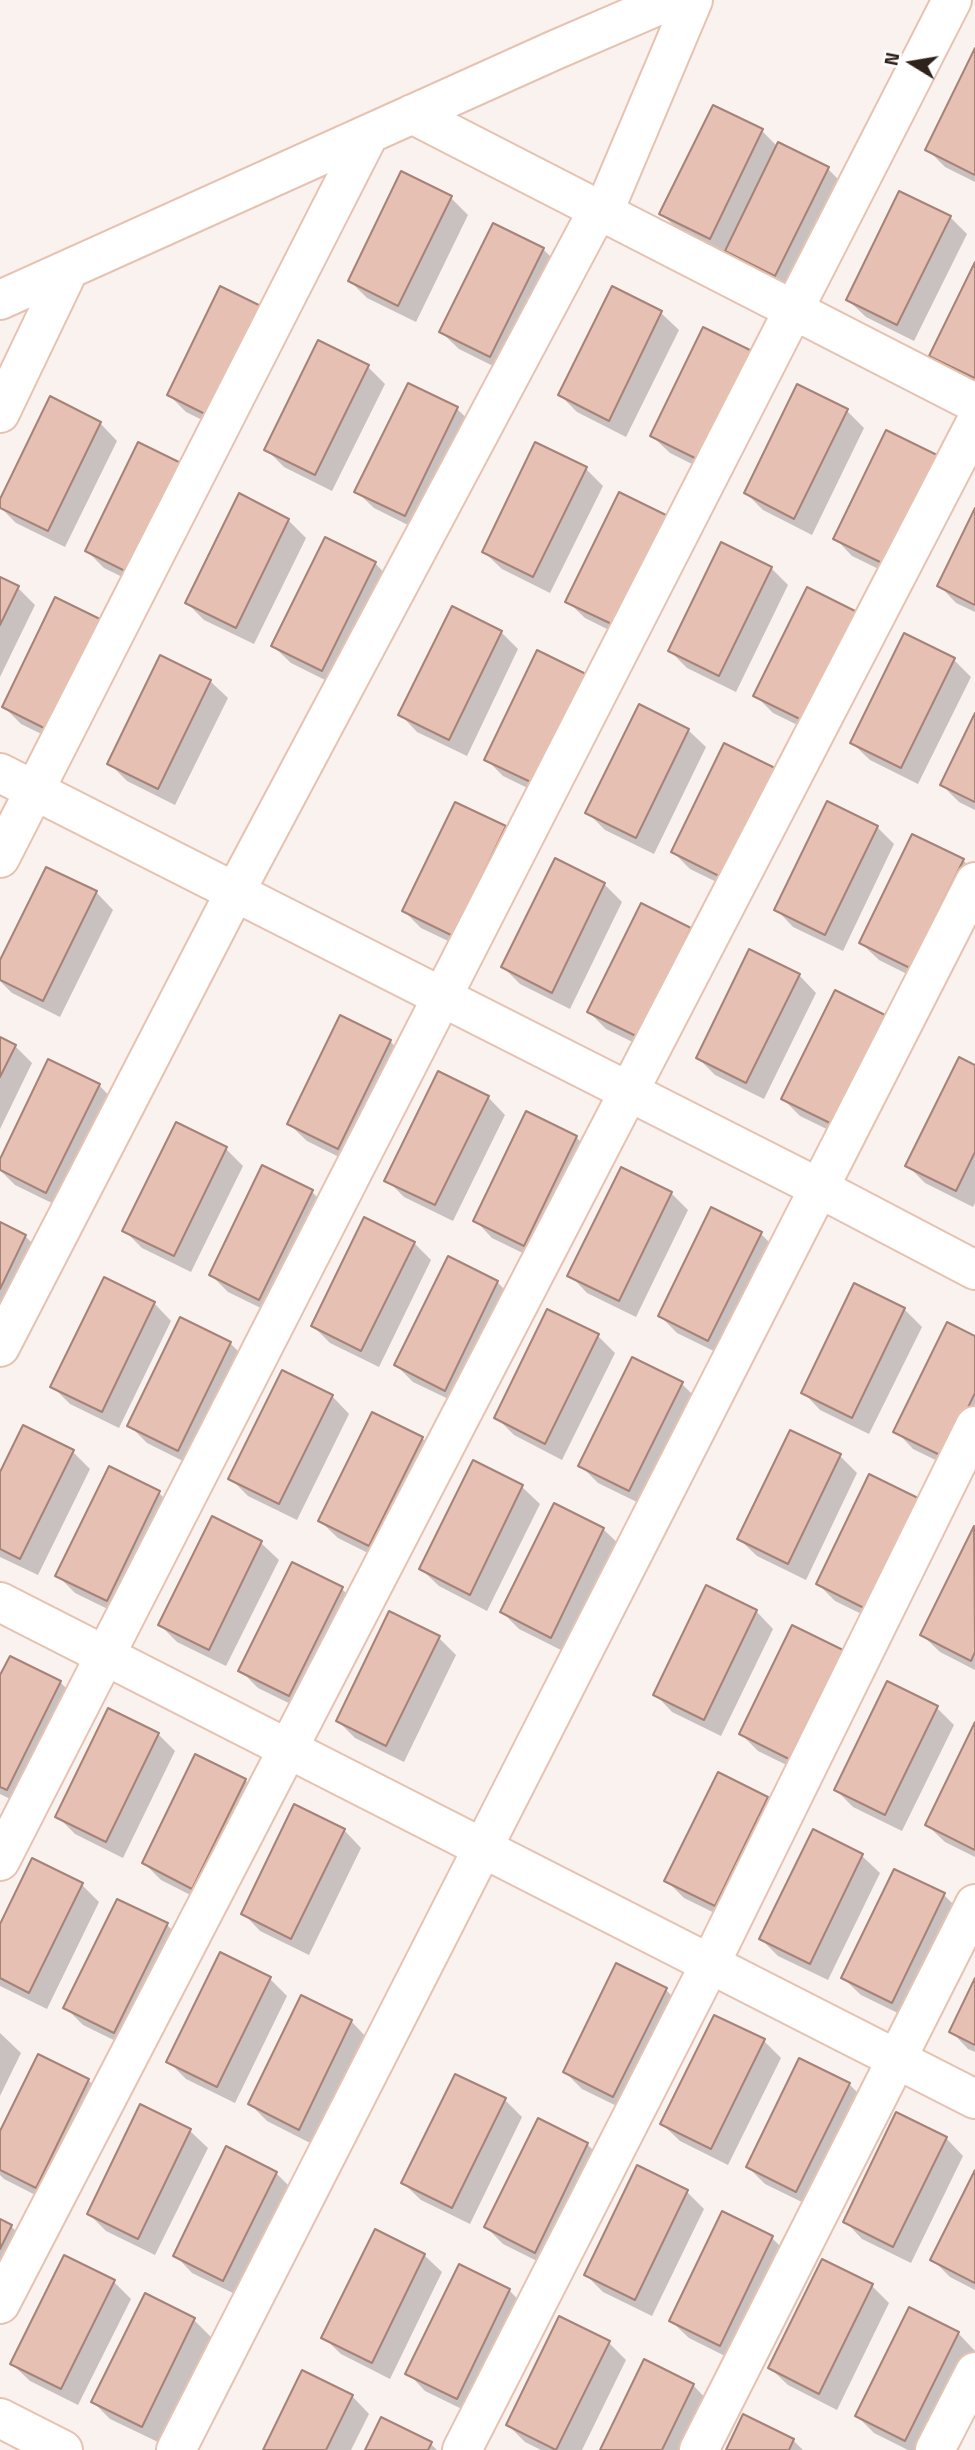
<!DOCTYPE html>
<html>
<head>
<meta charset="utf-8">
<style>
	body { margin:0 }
	#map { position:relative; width:975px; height:2450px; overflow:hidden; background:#faf2ef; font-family:"Titillium Web",sans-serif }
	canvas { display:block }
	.north { position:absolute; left:877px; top:28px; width:70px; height:70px; -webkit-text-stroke:5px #fff; paint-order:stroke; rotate:281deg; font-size:19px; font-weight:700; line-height:28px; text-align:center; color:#2f221b }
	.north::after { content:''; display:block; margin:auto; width:24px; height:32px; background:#2f221b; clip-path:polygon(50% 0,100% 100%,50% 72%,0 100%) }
</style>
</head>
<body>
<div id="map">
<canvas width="975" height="2450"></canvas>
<div class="north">N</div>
</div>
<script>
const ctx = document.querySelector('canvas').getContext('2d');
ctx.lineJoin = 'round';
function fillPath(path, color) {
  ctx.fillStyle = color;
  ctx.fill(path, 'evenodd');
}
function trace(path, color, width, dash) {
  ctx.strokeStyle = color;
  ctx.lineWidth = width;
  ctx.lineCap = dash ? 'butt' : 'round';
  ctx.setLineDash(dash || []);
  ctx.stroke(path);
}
fillPath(new Path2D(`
	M975,52v130l-30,-15 -17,-17z
	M713,107l49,24 16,16 50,22 17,17 -52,106 -49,-24 -15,-15 -1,2 -50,-25 -17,-17z
	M451,198l17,17 -52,107 -49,-24 -17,-17z
	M950,217l17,17 -53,107 -48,-24 -18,-17z
	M543,249l17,17 -53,107 -48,-24 -18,-17z
	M975,266v120l-27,-13 -17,-17z
	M613,289l48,24 18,17 -53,107 -49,-25 -17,-17z
	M270,313l-35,123 -49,-24 -17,-17z
	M704,329l14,148 -48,-24 -18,-17z
	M368,367l17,17 -53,107 -48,-24 -18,-18z
	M409,385l48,24 18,17 -53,106 -48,-24 -18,-17z
	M847,411l17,17 -52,107 -49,-25 -17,-17z
	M100,423l17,18 -52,106 -49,-24 -16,-16v-4z
	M936,456l18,17 -53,107 -49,-24 -17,-18z
	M586,469l17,17 -53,107 -48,-24 -18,-17z
	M205,485l-52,107 -49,-24 -17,-17z
	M620,494l13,148 -48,-24 -18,-17z
	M975,512v100l-19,-9 -17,-18z
	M288,520l18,18 -52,106 -50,-24 -17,-17z
	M375,563l17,18 -53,106 -48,-24 -18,-17z
	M771,568l17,17 -52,107 -49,-24 -17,-17z
	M0,579l18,9 17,17 -35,72z
	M808,589l14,148 -49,-24 -18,-18z
	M501,632l17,17 -51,107 -50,-24 -17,-18z
	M122,641l-52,107 -49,-24 -17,-17z
	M538,653l14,147 -49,-24 -17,-17z
	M954,660l17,17 -53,107 -48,-24 -18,-17z
	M210,681l18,17 -53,107 -48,-24 -18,-18z
	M975,717v93l-16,-8 -17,-17z
	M688,730l18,17 -52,107 -49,-24 -18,-18z
	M725,745l14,148 -49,-24 -17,-17z
	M877,827l17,17 -51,107 -50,-24 -17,-18z
	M505,828l17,17 -51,107 -50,-24 -17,-17z
	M963,860l12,13 -48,111 -48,-24 -18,-17z
	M604,884l18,18 -52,107 -50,-25 -17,-17z
	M96,892l17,18 -53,107 -48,-24 -12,-12v-17z
	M690,929l17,18 -52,106 -49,-24 -17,-17z
	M799,975l17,18 -52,106 -49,-24 -17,-17z
	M835,993l49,24 17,17 -52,106 -49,-24 -17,-17z
	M0,1039l15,7 17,17 -32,66z
	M390,1041l17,18 -52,106 -48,-24 -18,-17z
	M975,1067v136l-2,4 -48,-24 -18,-18z
	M99,1085l17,18 -52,106 -49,-24 -15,-15v-7z
	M488,1097l17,18 -52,106 -49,-24 -17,-17z
	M576,1137l17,18 -52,107 -49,-24 -17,-18z
	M226,1149l17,17 -52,106 -49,-24 -17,-17z
	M312,1192l17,17 -52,107 -49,-24 -17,-17z
	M671,1193l17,17 -52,107 -49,-24 -17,-18z
	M0,1224l25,12 18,18 -43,87z
	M761,1234l17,17 -52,106 -49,-24 -17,-17z
	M414,1243l17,17 -52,107 -49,-24 -17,-17z
	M497,1282l17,17 -51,107 -50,-24 -17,-17z
	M855,1285l49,24 18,18 -53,107 -49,-24 -17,-18z
	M154,1303l17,18 -52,107 -49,-24 -18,-18z
	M598,1336l17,17 -53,107 -48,-25 -17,-17z
	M975,1338v107l-13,28 -49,-24 -17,-18z
	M230,1343l17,17 -52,107 -48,-24 -18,-18z
	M682,1384l17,17 -52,106 -49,-24 -17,-17z
	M332,1396l17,18 -52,106 -49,-24 -17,-17z
	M422,1438l17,17 -53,107 -48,-24 -18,-17z
	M73,1452l17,17 -52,106 -38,-18v-81z
	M840,1456l17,17 -51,107 -49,-24 -18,-17z
	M474,1463l48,24 18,17 -53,107 -48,-25 -18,-17z
	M159,1493l17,17 -52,107 -49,-24 -17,-17z
	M919,1501l-35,124 -49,-24 -17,-17z
	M213,1519l48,24 18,17 -53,106 -49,-24 -17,-17z
	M975,1528v142l-35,-18 -18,-17z
	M603,1529l18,17 -52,108 -50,-25 -17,-17z
	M342,1589l17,17 -52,106 -49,-24 -17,-17z
	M756,1611l17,18 -52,107 -49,-24 -17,-18z
	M439,1638l17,17 -52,107 -49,-24 -17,-17z
	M842,1651l17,17 -52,107 -49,-24 -17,-17z
	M0,1679l60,3 17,17 -52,107 -25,-12z
	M937,1708l17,17 -52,106 -49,-24 -17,-17z
	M975,1726v131l-30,-15 -18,-17z
	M158,1734l17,17 -52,107 -48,-24 -18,-18z
	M245,1780l17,18 -52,107 -49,-25 -17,-17z
	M767,1798l18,17 -52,107 -49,-24 -18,-18z
	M344,1830l17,18 -52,107 -49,-24 -17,-18z
	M814,1832l48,24 18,17 -52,107 -50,-24 -17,-17z
	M82,1885l17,17 -52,107 -47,-23v-58z
	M944,1895l17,17 -51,107 -49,-24 -18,-17z
	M167,1925l17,17 -52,107 -49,-24 -17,-17z
	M270,1979l17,17 -52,107 -49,-24 -17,-17z
	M975,1982v70l-7,-3 -17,-18z
	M666,1990l17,17 -52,106 -49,-24 -17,-17z
	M351,2021l17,18 -52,107 -49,-25 -17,-17z
	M0,2033l21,20 -21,43z
	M764,2041l17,17 -53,107 -48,-24 -18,-17z
	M88,2080l17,17 -52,107 -49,-25 -4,-4v-40z
	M849,2084l17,17 -52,107 -49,-24 -17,-17z
	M505,2100l17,17 -52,107 -49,-24 -18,-17z
	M141,2107l49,24 18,17 -53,107 -49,-24 -17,-17z
	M946,2138l17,18 -52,107 -49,-24 -17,-18z
	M587,2144l17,17 -51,108 -50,-25 -17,-17z
	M276,2173l17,17 -52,107 -49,-24 -17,-18z
	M975,2174v116l-25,-13 -17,-17z
	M687,2192l17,17 -52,107 -49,-24 -17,-17z
	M0,2221l11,5 17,18 -28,57z
	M772,2238l17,17 -52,107 -48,-24 -18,-17z
	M424,2255l18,17 -52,107 -49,-25 -18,-17z
	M114,2282l17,17 -53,106 -48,-24 -18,-17z
	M871,2285l18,18 -52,107 -49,-25 -18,-17z
	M509,2290l17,18 -52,107 -49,-24 -17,-18z
	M194,2320l17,17 -51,106 -50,-24 -17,-17z
	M958,2333l17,18 -48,99h-19l-34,-17 -17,-17z
	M609,2343l17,17 -44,90h-41l-16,-8 -17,-17z
	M693,2385l17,18 -23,47h-86z
	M352,2396l17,18 -18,36h-86z
	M793,2440l10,10h-75z
	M431,2444l6,6h-70z`), '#0003');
const building = new Path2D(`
	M975,48v127l-50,-25z
	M713,105l50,24 -53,110 -51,-25z
	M778,142l51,25 -54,109 -50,-25z
	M401,171l51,25 -54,110 -50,-25z
	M899,191l52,25 -54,109 -51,-25z
	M493,223l51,25 -54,109 -51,-25z
	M975,262v116l-46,-22z
	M220,286l51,25 -54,109 -50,-25z
	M612,286l50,25 -53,110 -51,-26z
	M703,327l51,25 -53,109 -51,-25z
	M318,340l51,25 -54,110 -51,-25z
	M408,383l50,24 -53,109 -51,-24z
	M797,384l51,25 -54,110 -50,-26z
	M50,396l51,26 -53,109 -48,-23v-9z
	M886,430l51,25 -53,109 -51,-25z
	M138,442l51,25 -54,109 -50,-25z
	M535,442l52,25 -54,110 -51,-25z
	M619,492l51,25 -54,109 -51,-24z
	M239,493l50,26 -53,109 -51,-25z
	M975,508v97l-38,-19z
	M325,537l51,25 -54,109 -51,-25z
	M721,542l51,25 -53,109 -51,-25z
	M0,577l19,9 -19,39z
	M807,587l50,25 -53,109 -51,-25z
	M55,597l51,25 -54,110 -50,-25z
	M452,606l50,25 -53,109 -51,-25z
	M904,633l51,25 -54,110 -51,-25z
	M537,650l51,25 -53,109 -51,-24z
	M160,655l51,25 -53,109 -51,-25z
	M639,704l50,25 -53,109 -51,-25z
	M975,713v89l-35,-17z
	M724,743l51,25 -54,109 -50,-25z
	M827,801l51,25 -53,109 -51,-25z
	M455,802l51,24 -53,110 -51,-25z
	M912,834l52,25 -54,109 -51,-25z
	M555,858l50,25 -53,110 -51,-26z
	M46,867l51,24 -54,110 -43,-21v-20z
	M641,903l50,25 -53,109 -51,-25z
	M749,949l51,25 -54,109 -50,-25z
	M835,990l50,25 -53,109 -51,-25z
	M340,1015l51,25 -53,109 -51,-25z
	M0,1037l16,8 -16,32z
	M959,1057l16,8v87l-19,39 -51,-25z
	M48,1059l52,25 -54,109 -46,-23v-11z
	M438,1071l51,25 -54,109 -51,-24z
	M526,1111l51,25 -53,110 -51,-25z
	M176,1122l51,25 -53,109 -52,-25z
	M262,1165l51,25 -54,110 -50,-25z
	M621,1167l51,25 -53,109 -52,-25z
	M711,1207l51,25 -54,109 -50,-25z
	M364,1217l51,25 -54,109 -50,-25z
	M0,1222l26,13 -26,54z
	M448,1256l50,25 -53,110 -51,-26z
	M104,1277l51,25 -53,110 -52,-25z
	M854,1283l51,25 -53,110 -51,-25z
	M547,1309l52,25 -54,110 -51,-26z
	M180,1317l51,25 -53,109 -51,-25z
	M947,1322l28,14v57l-31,64 -51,-25z
	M632,1357l51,25 -54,109 -51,-25z
	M282,1370l51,25 -54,109 -51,-25z
	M372,1412l51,25 -54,109 -51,-25z
	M23,1425l51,25 -54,109 -20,-10v-77z
	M790,1430l51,24 -53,110 -51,-25z
	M473,1460l50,25 -53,110 -51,-26z
	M109,1466l51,25 -53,110 -52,-25z
	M869,1474l51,25 -54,110 -50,-25z
	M554,1503l50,25 -53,110 -51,-26z
	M212,1516l50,25 -53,109 -51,-25z
	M974,1526l1,126 -4,9 -51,-26z
	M292,1562l51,25 -54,109 -51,-25z
	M706,1585l51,25 -53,110 -51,-25z
	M389,1611l51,25 -54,110 -50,-25z
	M792,1625l51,25 -54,109 -50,-25z
	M10,1656l51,25 -54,109 -7,-3v-112z
	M887,1681l51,25 -53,109 -51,-25z
	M108,1708l51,25 -53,109 -51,-25z
	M975,1722v128l-50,-25z
	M195,1754l51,25 -54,110 -50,-26z
	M718,1772l50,25 -53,109 -51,-25z
	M294,1804l51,25 -54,110 -50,-25z
	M813,1829l50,25 -53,110 -51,-25z
	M32,1858l51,25 -54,110 -29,-15v-54z
	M894,1869l51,24 -53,110 -51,-25z
	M117,1899l51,24 -54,110 -51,-25z
	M220,1952l51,25 -54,110 -51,-25z
	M616,1963l51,25 -54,109 -50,-25z
	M975,1978v67l-26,-13z
	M301,1995l51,25 -53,110 -51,-26z
	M714,2015l51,24 -54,110 -51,-25z
	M38,2054l51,25 -53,109 -36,-18v-39z
	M799,2058l51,25 -54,109 -50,-25z
	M455,2074l51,24 -54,110 -51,-25z
	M140,2104l51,25 -53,110 -51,-25z
	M896,2112l51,25 -54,110 -50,-25z
	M538,2118l50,25 -53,110 -51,-26z
	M226,2146l51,26 -54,109 -50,-25z
	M637,2165l51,25 -53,110 -51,-25z
	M975,2170v113l-45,-23z
	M722,2211l51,25 -53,110 -51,-25z
	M0,2219l12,6 -12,24z
	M375,2229l50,25 -53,109 -51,-25z
	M64,2255l51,25 -54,109 -51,-25z
	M822,2259l51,25 -54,110 -51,-26z
	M459,2264l51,25 -53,110 -52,-25z
	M145,2293l50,25 -53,109 -51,-25z
	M909,2307l50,25 -54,109 -50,-25z
	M559,2316l51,25 -54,109 -50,-25z
	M644,2359l50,25 -32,66h-62z
	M302,2370l51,25 -27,55h-63z
	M743,2414l51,25 -5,11h-63z
	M381,2417l51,25 -4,8h-63z`);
fillPath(building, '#e7c0b4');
trace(building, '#a68277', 2);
const minor = new Path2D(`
	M412,114l563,289
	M0,300l555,-250 116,-50
	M0,413l69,-144
	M0,773l819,415 156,82
	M0,858l369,-724
	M0,1347l235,-455 363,-682 11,-11 84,-199
	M0,1602l975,497
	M0,1861l952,-1861
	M0,2304l975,-1880
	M0,2418l63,32
	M176,2450l799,-1568
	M462,2450l248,-486 265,-538
	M699,2450l276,-546
	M935,2450l40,-78`);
trace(minor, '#e6c2b0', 42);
trace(minor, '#fff', 38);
</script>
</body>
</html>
